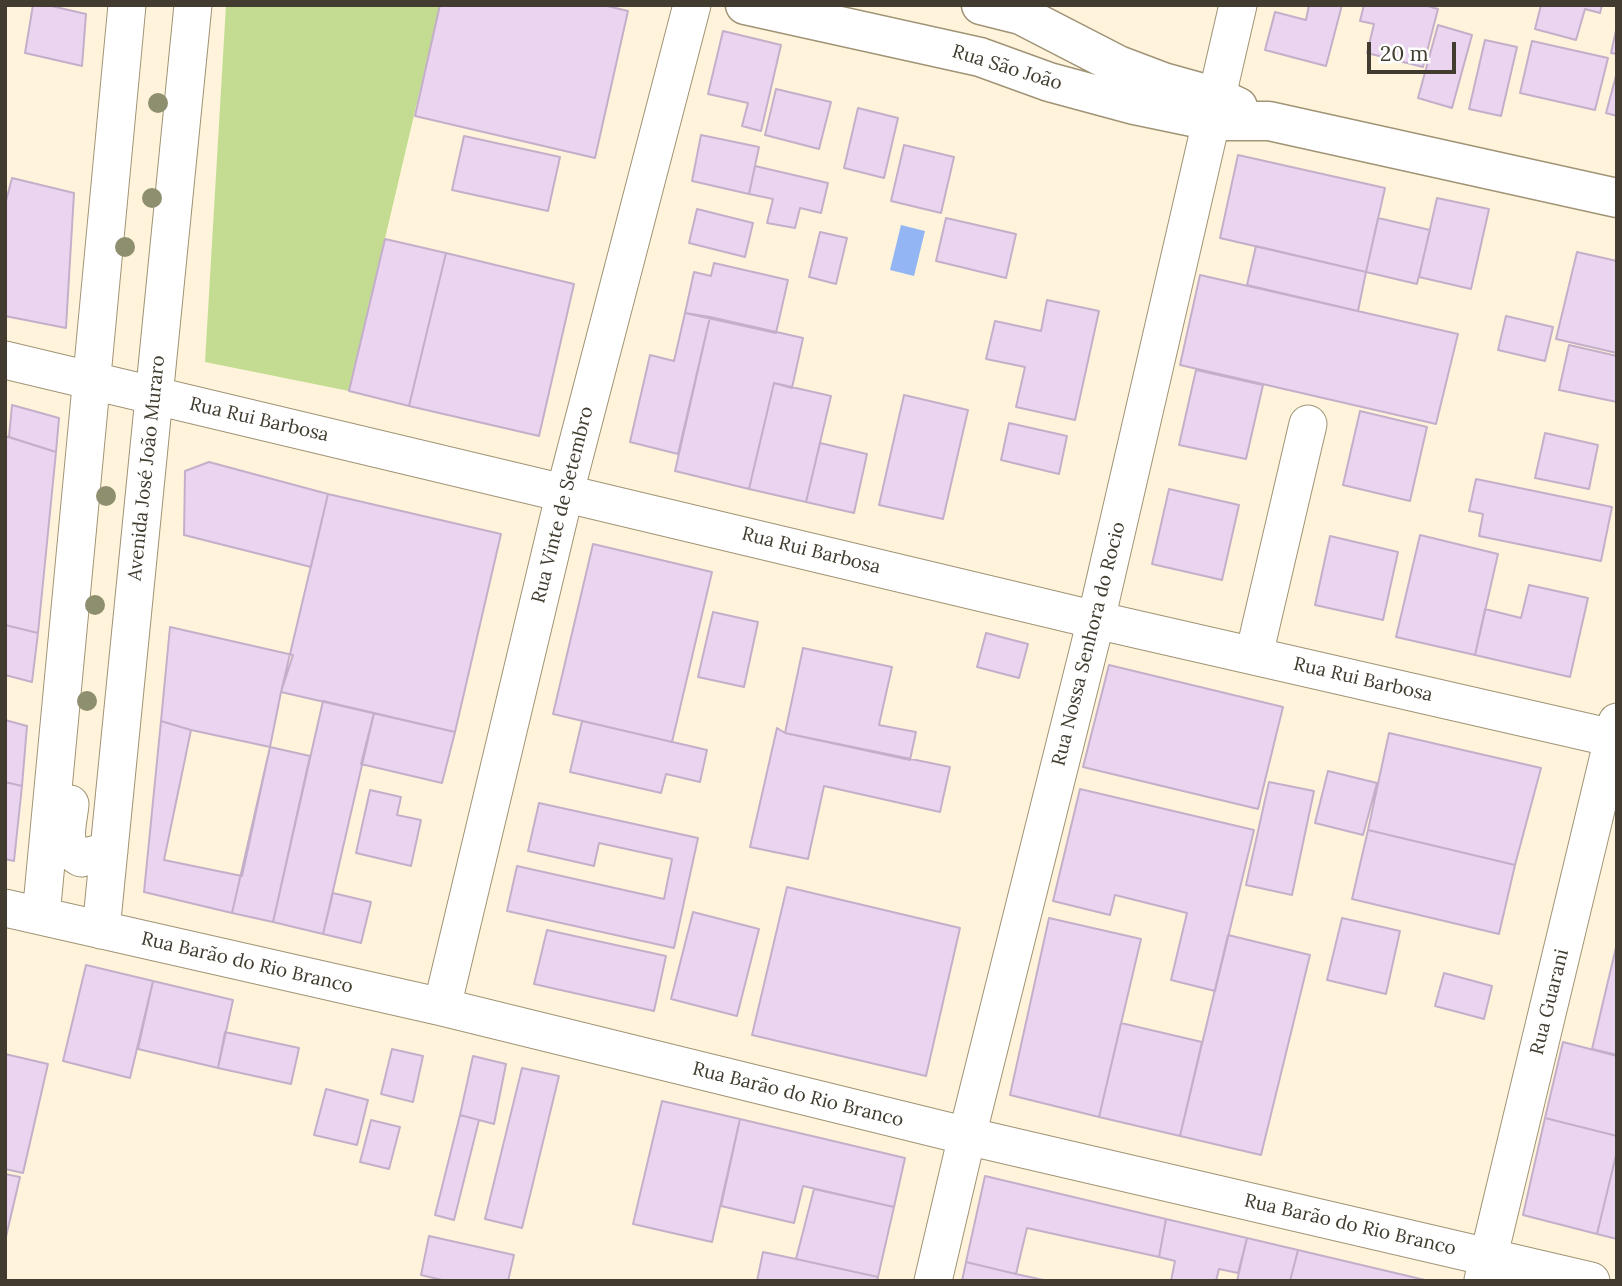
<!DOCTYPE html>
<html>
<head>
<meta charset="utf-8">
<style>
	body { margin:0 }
	#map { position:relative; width:1622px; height:1286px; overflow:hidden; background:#fff4db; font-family:Lora,serif }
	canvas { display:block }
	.frame { position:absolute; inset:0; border:7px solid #413c2f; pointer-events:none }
	.scale { position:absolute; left:1367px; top:42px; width:89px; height:32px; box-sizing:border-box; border:4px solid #413c2f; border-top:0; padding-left:9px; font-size:21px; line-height:24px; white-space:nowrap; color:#413c2f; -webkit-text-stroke:5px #fff; paint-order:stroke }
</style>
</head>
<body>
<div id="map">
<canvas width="1622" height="1286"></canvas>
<div class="frame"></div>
<div class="scale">20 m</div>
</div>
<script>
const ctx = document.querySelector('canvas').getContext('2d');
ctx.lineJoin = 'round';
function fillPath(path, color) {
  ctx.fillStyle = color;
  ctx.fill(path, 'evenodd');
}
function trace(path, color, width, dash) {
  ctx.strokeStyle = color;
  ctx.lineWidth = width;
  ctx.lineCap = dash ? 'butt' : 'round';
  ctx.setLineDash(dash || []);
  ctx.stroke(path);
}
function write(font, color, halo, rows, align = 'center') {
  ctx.font = font + ' Lora,serif';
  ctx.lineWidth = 5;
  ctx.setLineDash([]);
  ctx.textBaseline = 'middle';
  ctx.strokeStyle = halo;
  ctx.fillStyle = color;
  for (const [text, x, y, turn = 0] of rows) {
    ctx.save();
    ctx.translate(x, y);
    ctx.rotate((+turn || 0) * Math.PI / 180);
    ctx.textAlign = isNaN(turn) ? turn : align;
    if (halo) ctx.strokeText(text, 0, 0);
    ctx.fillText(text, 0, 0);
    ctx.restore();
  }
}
fillPath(new Path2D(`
	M226,5h214l-91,386 -144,-29z`), '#c3dc92');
fillPath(new Path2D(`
	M901,225l24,6 -11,45 -24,-6z`), '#93b5f3');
const building = new Path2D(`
	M33,5h14l39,9 -4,52 -57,-13z
	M440,5h163l25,6 -33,147 -180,-42z
	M1309,5h33l-16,61 -61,-16 10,-38 31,8z
	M1364,5h60l14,4 -15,58 -56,-14 7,-29 -14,-3z
	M1541,5h61l-2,8 -15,-4 -9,31 -41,-11z
	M1438,25l34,10 -20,73 -34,-10z
	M1617,26v28l-6,-1z
	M723,31l58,14 -20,86 -19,-5 6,-23 -40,-9z
	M1485,40l32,7 -16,69 -32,-7z
	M1532,41l76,17 -13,52 -75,-17z
	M1617,72v44l-11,-3z
	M776,89l55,13 -12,47 -54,-14z
	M858,108l40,10 -14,60 -40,-10z
	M701,135l58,12 -10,47 -57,-13z
	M464,136l96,21 -12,54 -96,-21z
	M904,145l50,12 -13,56 -50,-12z
	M1238,155l147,33 -19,84 -146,-34z
	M755,166l73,17 -7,30 -21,-5 -5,20 -28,-5 6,-24 -24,-5z
	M12,178l62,15 -8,135 -61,-12v-111z
	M1437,198l52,11 -18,80 -52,-12z
	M697,209l56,14 -8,34 -56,-14z
	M946,218l70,16 -10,44 -70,-17z
	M1378,218l52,12 -13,54 -51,-12z
	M820,232l27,6 -11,46 -27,-7z
	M385,239l61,14 -37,153 -60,-15z
	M1256,246l110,26 -8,39 -111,-26z
	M1577,252l40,9v92l-61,-14z
	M446,253l128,31 -35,152 -130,-30z
	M714,263l74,17 -12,53 -91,-20 9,-41 17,4z
	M1200,275l258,59 -22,90 -256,-59z
	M1047,300l52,11 -24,109 -59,-13 9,-40 -39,-8 9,-38 46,10z
	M685,313l25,4 -32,137 -48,-12 20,-87 24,6z
	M1506,316l47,11 -8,34 -47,-11z
	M710,317l93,21 -11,50 -18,-5 -25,106 -74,-18z
	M1569,345l48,11v46l-58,-12z
	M1196,370l67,15 -17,74 -67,-14z
	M774,383l57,13 -25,106 -57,-13z
	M904,395l64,15 -25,109 -64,-14z
	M12,405l47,13 -3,34 -47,-15z
	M1360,411l67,16 -17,74 -67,-16z
	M1009,423l58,13 -8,38 -58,-14z
	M1545,433l53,12 -9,44 -54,-11z
	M5,436l51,16 -18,181 -33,-8z
	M820,443l47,11 -13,59 -48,-11z
	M209,462l119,32 -17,73 -127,-32 1,-64z
	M1476,479l136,28 -11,54 -122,-25 4,-22 -14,-3z
	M1169,489l70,16 -17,75 -70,-16z
	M328,494l173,40 -46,198 -174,-40z
	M1420,535l78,19 -23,101 -79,-18z
	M1330,536l68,16 -15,68 -68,-15z
	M593,544l119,28 -40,170 -119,-28z
	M1529,585l59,13 -18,79 -95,-22 10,-46 36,9z
	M713,612l45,10 -14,65 -46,-10z
	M5,625l33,8 -6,49 -27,-7z
	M170,627l123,28 -12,37 -11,55 -79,-17 -30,-9z
	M986,633l42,11 -9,34 -42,-11z
	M803,648l89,19 -13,58 37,7 -6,28 -125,-27z
	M1109,665l174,42 -25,102 -175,-42z
	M323,701l51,12 -51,221 -50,-12z
	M374,713l81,19 -13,51 -81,-19z
	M5,720l22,6 -5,60 -17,-4z
	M161,721l30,9 79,17 -38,166 -88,-21z
	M582,721l125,29 -7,32 -34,-8 -5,19 -91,-21z
	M777,728l8,5 165,34 -10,45 -116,-26 -16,73 -58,-12z
	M191,730l79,17 -28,129 -78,-16z
	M1389,733l152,35 -26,97 -147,-35z
	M270,747l40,9 -37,166 -41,-9z
	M1328,771l49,12 -14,52 -48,-12z
	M5,782l17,4 -8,75 -9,-2z
	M1269,782l45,9 -22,104 -46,-10z
	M1080,789l174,41 -39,161 -44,-11 16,-67 -72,-18 -5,20 -57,-14z
	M370,790l31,7 -4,18 24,5 -10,46 -55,-13z
	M539,803l159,35 -24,110 -167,-37 10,-45 147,33 8,-40 -73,-16 -5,23 -66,-15z
	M1368,830l147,35 -16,69 -147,-35z
	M787,887l173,41 -34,148 -174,-41z
	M333,893l38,9 -10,41 -38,-9z
	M693,912l66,17 -22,87 -66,-17z
	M1049,918l92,21 -42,178 -89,-22z
	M1342,918l58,13 -14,63 -59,-14z
	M547,930l119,26 -12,55 -120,-27z
	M1228,935l82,20 -49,200 -81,-19z
	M1617,943v112l-25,-6z
	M86,965l67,16 -23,97 -67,-17z
	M1444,973l48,13 -8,33 -49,-13z
	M153,981l80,19 -15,68 -80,-19z
	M1121,1023l81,19 -22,94 -81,-19z
	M225,1032l74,16 -8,36 -73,-16z
	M1563,1042l54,14v80l-72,-18z
	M392,1049l31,7 -10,46 -32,-8z
	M5,1054l43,10 -25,109 -18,-4z
	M473,1056l33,8 -12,60 -34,-9z
	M522,1068l37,8 -37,152 -37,-9z
	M326,1089l42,11 -11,45 -43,-10z
	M662,1101l78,18 -28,123 -79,-18z
	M460,1115l19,5 -25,100 -19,-5z
	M1545,1118l72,18v15l-20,83 -74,-19z
	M740,1119l165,39 -11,49 -91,-21 -9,37 -73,-17z
	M371,1120l29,7 -11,42 -29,-7z
	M1617,1151v88l-20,-5z
	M5,1174l15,3 -15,64z
	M985,1176l181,43 -7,38 -132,-29 -11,46 -50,-12z
	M814,1189l80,18 -16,70 -82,-18z
	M1166,1219l81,19 -9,35 -19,-4 -3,12h-45l4,-20 -16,-4z
	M429,1236l85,19 -6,26h-62l-25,-6z
	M1247,1238l51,12 -8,31h-53z
	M1298,1250l127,30 -135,1z
	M763,1252l33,7 82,18 -1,4h-120z
	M966,1262l50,12 32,7h-86z`);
fillPath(building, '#ead4ef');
trace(building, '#c4afca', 2);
const minor = new Path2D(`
	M5,360l1091,260 521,119
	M1254,655l54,-231
	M70,804c-2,22 -11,42 11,54l28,-7
	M5,908l437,99 525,129 624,145
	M41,916l86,-911
	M101,930l92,-925
	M442,1007l123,-515 127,-487
	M1483,1280l134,-558
	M933,1281l34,-145 129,-516 142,-615`);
const major = new Path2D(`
	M745,5l235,52 69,25 85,23 77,16h58l348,77
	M981,5l40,10 97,50 45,17 54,15 21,10`);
trace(minor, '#a09376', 39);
trace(major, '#a09376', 41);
trace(minor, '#fff', 37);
trace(major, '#fff', 38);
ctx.fillStyle = '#8e8f6f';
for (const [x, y] of [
	[158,103],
	[152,198],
	[125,247],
	[106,496],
	[95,605],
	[87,701]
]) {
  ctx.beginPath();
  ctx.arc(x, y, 10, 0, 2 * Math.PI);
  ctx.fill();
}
write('19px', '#413c2f', '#fff', [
	["Rua São João",1007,68,17],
	["Rua Rui Barbosa",259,420,13],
	["Avenida José João Muraro",147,468,-84],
	["Rua Vinte de Setembro",563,505,-76],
	["Rua Rui Barbosa",811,551,14],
	["Rua Nossa Senhora do Rocio",1089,644,-76],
	["Rua Rui Barbosa",1363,680,13],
	["Rua Barão do Rio Branco",247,963,13],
	["Rua Guarani",1550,1002,-76],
	["Rua Barão do Rio Branco",798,1095,14],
	["Rua Barão do Rio Branco",1350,1225,13]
]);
</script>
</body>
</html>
